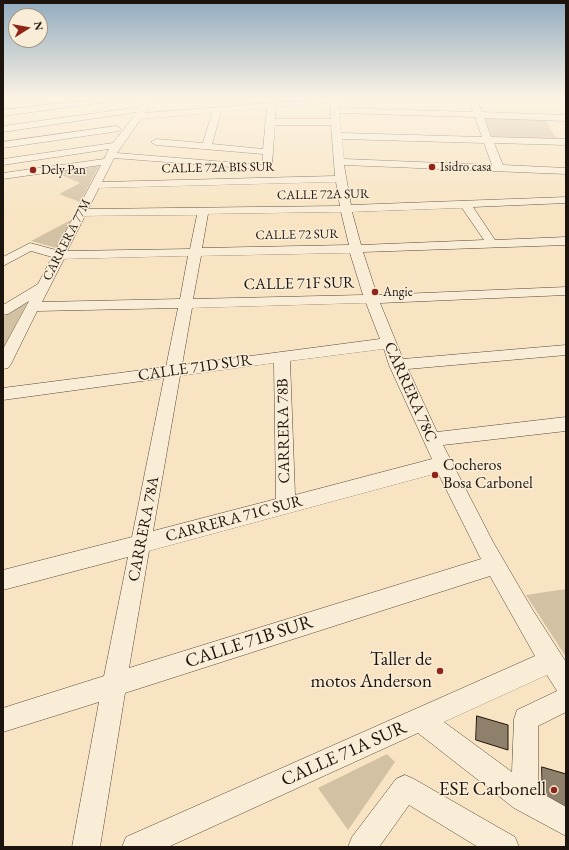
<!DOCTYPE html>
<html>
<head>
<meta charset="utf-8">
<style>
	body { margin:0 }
	#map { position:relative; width:569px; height:850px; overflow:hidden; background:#f8e4c2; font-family:"EB Garamond",serif }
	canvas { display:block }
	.frame { position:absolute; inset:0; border:4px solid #1d140d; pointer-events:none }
	.north { position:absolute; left:8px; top:8px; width:40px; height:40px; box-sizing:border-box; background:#faedd7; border:1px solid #a29686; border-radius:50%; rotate:79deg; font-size:11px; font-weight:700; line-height:16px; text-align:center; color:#1d140d }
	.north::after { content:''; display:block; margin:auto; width:14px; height:18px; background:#8f2418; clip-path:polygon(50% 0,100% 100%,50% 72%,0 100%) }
</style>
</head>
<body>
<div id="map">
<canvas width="569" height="850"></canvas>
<div class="frame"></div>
<div class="north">N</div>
</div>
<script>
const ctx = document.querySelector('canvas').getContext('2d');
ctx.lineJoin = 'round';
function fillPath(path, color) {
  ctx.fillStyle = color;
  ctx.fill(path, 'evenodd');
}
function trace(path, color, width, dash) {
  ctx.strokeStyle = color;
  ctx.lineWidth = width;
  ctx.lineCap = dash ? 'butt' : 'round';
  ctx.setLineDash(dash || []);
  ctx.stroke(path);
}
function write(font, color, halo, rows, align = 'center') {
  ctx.font = font + ' "EB Garamond",serif';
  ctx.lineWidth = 3;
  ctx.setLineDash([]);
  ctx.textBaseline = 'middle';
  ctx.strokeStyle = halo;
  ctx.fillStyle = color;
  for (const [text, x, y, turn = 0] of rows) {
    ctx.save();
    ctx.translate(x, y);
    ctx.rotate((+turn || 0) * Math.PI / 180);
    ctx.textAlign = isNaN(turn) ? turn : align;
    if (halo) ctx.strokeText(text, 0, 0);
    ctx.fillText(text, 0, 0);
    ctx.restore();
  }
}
fillPath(new Path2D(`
	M484,117l61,2 12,21 -65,-2z
	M99,166l-19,36 -21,-8 21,-11 -25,-11z
	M71,220l-14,28 -26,-7z
	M28,301l-25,47v-31z
	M566,589v68l-40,-62z
	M387,754l8,8 -47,68 -30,-42z`), '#d3c1a3');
const building = new Path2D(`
	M477,716l31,9v25l-32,-10z
	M542,767l24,7v40l-23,-7z`);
fillPath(building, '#8f806b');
trace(building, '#1d140d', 1);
const minor = new Path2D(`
	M3,99h13l-1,2 -12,1z
	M97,99h20l-4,2 -110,15v-6z
	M144,99h8l-7,14 176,-14h17l1,9 134,4 -5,-13h8l6,13 84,3v6l-82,-3 7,19 75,2v6l-72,-2 9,22 63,3v6l-222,-9 7,40 215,-8v6l-93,4 22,33 71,-3v8l-203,7 14,43 189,-8v8l-186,8 23,56 163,-14v10l-158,14 29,63 129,-15v14l-123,14 50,97 39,67 34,53v50l-28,14v65l28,16v29l-52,-28 -96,-75 -250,114h-46l4,-10 409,-181 -45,-80 -365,117 -25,154h-28l27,-145 -96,30v-24l101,-32 24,-119 -125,33v-20l129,-33 32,-159 -161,22v-12l163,-21 12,-59 -141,3 -26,53 -3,4 -5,1v-20l26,-48 -21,13 -5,1v-10l35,-21 14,-27 -21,-6 -28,15v-9l27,-14 26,7 45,-85 -98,14v-6l101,-14 5,-10 -106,16v-6l110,-16 24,-31 -134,20v-6l137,-19zM330,103l1,16h-56l1,-12zM267,108l-4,41 -51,-5 9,-32zM212,113l-9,30 -47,-4 -5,3 5,3 107,9v11l-146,-12 24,-34zM339,113l136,4 7,20 -141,-4zM275,125h56l4,51 -233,6 12,-24 156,12 1,-2 -2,-2 3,-3zM342,139l142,4 8,22 -148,-6zM336,182l4,24 -252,3 11,-21zM462,208l22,32 -123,5 -9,-33zM341,212l8,33 -147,3 6,-34zM197,215l-7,34 -123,2 18,-35zM350,253l13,42 -170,4 8,-43zM188,256l-8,43 -138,3 22,-43zM366,303l14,36 -198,26 10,-57zM384,349l5,16 43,94 -137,36 -5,-134zM274,363l2,136 -123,32 27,-155zM438,473l43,86 -352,109 20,-117zM547,675l10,16 -40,19 -3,9 -2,53 -68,-50z
	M116,126l3,1 2,2 -2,2 -116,17v-6z
	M405,775l9,4 101,58 4,10h-41l-69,-42 -30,42h-31l4,-10 44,-58z`);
trace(minor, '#54483a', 1);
fillPath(minor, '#faedd7');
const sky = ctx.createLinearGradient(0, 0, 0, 218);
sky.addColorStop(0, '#91abc0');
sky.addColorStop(0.45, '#fcf3e4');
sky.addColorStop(1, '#fcf3e400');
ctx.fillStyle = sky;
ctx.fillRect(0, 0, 569, 218);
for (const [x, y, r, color] of [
	[432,167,4,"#8f2418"],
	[33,170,4,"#8f2418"],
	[375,292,4,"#8f2418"],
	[435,475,4,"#8f2418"],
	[440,671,4,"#8f2418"],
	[554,790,4,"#8f2418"]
]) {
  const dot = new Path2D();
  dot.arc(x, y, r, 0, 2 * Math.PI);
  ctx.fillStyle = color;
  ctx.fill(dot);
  trace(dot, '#faedd7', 1.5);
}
write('13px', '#1d140d', '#faedd7', [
	["Isidro casa",440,167],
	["Dely Pan",41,170],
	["Angie",383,292]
], 'left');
write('13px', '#1d140d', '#faedd7', [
	["CALLE 72A BIS SUR",218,168,-1],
	["CALLE 72A SUR",323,195,-1],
	["CALLE 72 SUR",297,235,-1],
	["CARRERA 77M",67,240,-63]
]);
write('16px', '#1d140d', '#faedd7', [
	["CALLE 71F SUR",299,284,-1],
	["CALLE 71D SUR",195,368,-8],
	["CARRERA 78C",410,392,66],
	["CARRERA 78B",284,431,-91],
	["CARRERA 71C SUR",234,519,-15],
	["CARRERA 78A",144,529,-79]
]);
write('16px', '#1d140d', '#faedd7', [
	["Cocheros",443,466],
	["Bosa Carbonel",443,484]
], 'left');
write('19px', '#1d140d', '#faedd7', [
	["CALLE 71B SUR",249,642,-18],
	["CALLE 71A SUR",344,754,-24]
]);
write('19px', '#1d140d', '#faedd7', [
	["Taller de",432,660],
	["motos Anderson",432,682],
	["ESE Carbonell",546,790]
], 'right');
</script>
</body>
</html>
